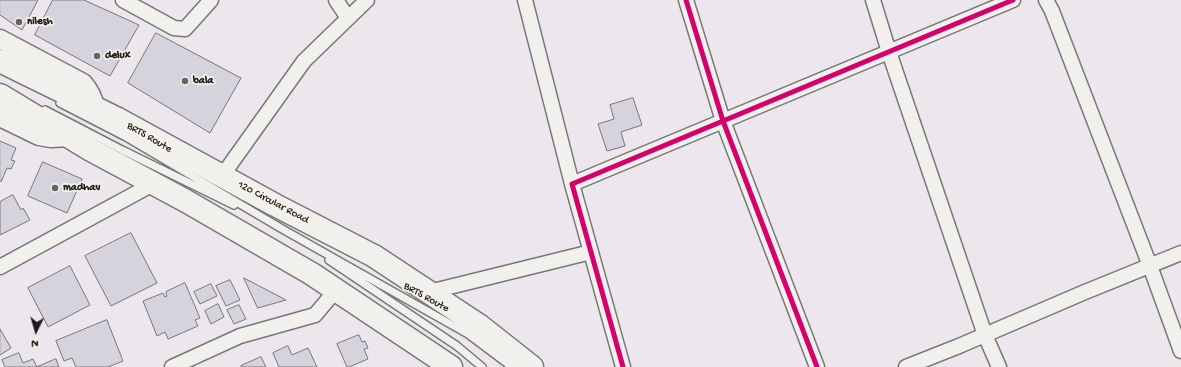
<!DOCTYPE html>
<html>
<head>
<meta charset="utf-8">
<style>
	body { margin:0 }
	#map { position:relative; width:1181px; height:367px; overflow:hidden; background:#ebe7ec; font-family:"Gochi Hand",sans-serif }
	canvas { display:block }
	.north { position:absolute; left:16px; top:311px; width:40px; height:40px; -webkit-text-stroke:3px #f7f3e8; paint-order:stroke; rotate:185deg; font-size:11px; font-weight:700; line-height:16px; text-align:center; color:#1c1c1c }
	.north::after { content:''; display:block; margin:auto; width:14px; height:18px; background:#1c1c1c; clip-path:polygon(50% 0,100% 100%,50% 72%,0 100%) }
</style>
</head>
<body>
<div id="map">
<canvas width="1181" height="367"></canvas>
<div class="north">N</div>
</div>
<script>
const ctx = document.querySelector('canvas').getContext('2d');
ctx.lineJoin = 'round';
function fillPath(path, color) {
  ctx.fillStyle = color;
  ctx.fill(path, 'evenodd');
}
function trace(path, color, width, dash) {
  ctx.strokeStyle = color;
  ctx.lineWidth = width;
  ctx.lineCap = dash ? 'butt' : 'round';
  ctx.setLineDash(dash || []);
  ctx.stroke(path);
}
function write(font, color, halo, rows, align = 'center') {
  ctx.font = font + ' "Gochi Hand",sans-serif';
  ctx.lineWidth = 3.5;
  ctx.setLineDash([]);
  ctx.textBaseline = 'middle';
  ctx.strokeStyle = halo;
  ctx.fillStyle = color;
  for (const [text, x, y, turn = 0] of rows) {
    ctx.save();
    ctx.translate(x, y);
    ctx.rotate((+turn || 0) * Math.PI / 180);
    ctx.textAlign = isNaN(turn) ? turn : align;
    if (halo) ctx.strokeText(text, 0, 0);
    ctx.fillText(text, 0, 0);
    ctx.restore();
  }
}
const building = new Path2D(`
	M0,0h38l-16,30 -22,-15z
	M53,0h31l55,25 -29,51 -75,-41z
	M156,33l85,45 -31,55 -82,-50z
	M633,98l9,27 -21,7 4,14 -18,5 -9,-27 16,-5 -4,-14z
	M0,141l16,7 -5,12 4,1 -4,8 -4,-1 -6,14 -1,-1z
	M43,162l39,17 -15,34 -39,-17z
	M13,195l8,15 2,-2 7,12 -30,15v-33z
	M131,233l26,50 -46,23 -26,-50z
	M70,266l20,39 -42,22 -20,-39z
	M244,278l42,22 -28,8z
	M230,280l10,20 -14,6 -10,-20z
	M185,283l15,35 -5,2 3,6 -30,13 -3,-7 -8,4 -14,-35 20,-8 2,4 2,-1 -1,-4z
	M211,284l6,12 -17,8 -6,-12z
	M218,304l6,13 -13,7 -6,-13z
	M239,305l7,14 -12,5 -7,-14z
	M107,320l16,41 -15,6h-32l-4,-9 -8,3 -8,-20z
	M0,329l11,19 -11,7z
	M359,335l3,7 3,-1 3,7 -4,1 4,10 -19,8h-2l-10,-23z
	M288,346l4,9 16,-7 9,19h-38l-6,-14z
	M19,353l4,10 10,-4 4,8h-32l-3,-7z
	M261,357l5,10h-25v-1z
	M56,359l3,8h-22z`);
fillPath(building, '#d6d2de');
trace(building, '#79777a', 1);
const service = new Path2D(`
	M60,103l66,34 158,93 184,104 44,33
	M45,110l77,40 112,55
	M329,260l128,86 25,21`);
const minor = new Path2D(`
	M123,0l51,28 11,1 26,-29
	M336,0l12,18
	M525,0l47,184
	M686,0l37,121 94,246
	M873,0l16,52 96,283 14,32
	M1046,0l6,11 98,255 31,85
	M222,176l82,-115 63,-61
	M0,267l153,-83
	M429,292l162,-40
	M172,367l68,-31 75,-21 21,-25
	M623,367l-51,-183 441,-184
	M906,367l53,-21 126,-54 96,-39`);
const tertiary = new Path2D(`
	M0,39l83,44c7,8 10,14 12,24
	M0,117l39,19 12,2 19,-1`);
const primary = new Path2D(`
	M0,61l116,57 159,87 99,51 106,70 52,41
	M0,95l91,55 95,51 126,73 139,93`);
trace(service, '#79777a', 10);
trace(minor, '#79777a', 17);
trace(tertiary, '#79777a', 21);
trace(primary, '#79777a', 25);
trace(service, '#f1f0ed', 7);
trace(minor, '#f1f0ed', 14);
trace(tertiary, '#f1f0ed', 18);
trace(primary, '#f1f0ed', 22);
trace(new Path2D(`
	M686,0l37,121 94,246
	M623,367l-51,-183 441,-184`), '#d6006c', 5);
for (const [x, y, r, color] of [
	[19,22,4,"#646365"],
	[97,56,4,"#646365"],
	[185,81,4,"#646365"],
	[55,188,4,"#646365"]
]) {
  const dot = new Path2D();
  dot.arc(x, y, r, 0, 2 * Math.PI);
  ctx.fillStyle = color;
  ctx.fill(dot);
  trace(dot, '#f7f3e8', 1.5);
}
write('bold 11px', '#1c1c1c', '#f7f3e8', [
	["nilesh",27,22],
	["delux",105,56],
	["bala",193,81],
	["madhav",63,188]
], 'left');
write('11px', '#1c1c1c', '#f7f3e8', [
	["BRTS Route",149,138,30],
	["120 Circular Road",273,203,28],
	["BRTS Route",426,298,29]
]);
</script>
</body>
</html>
